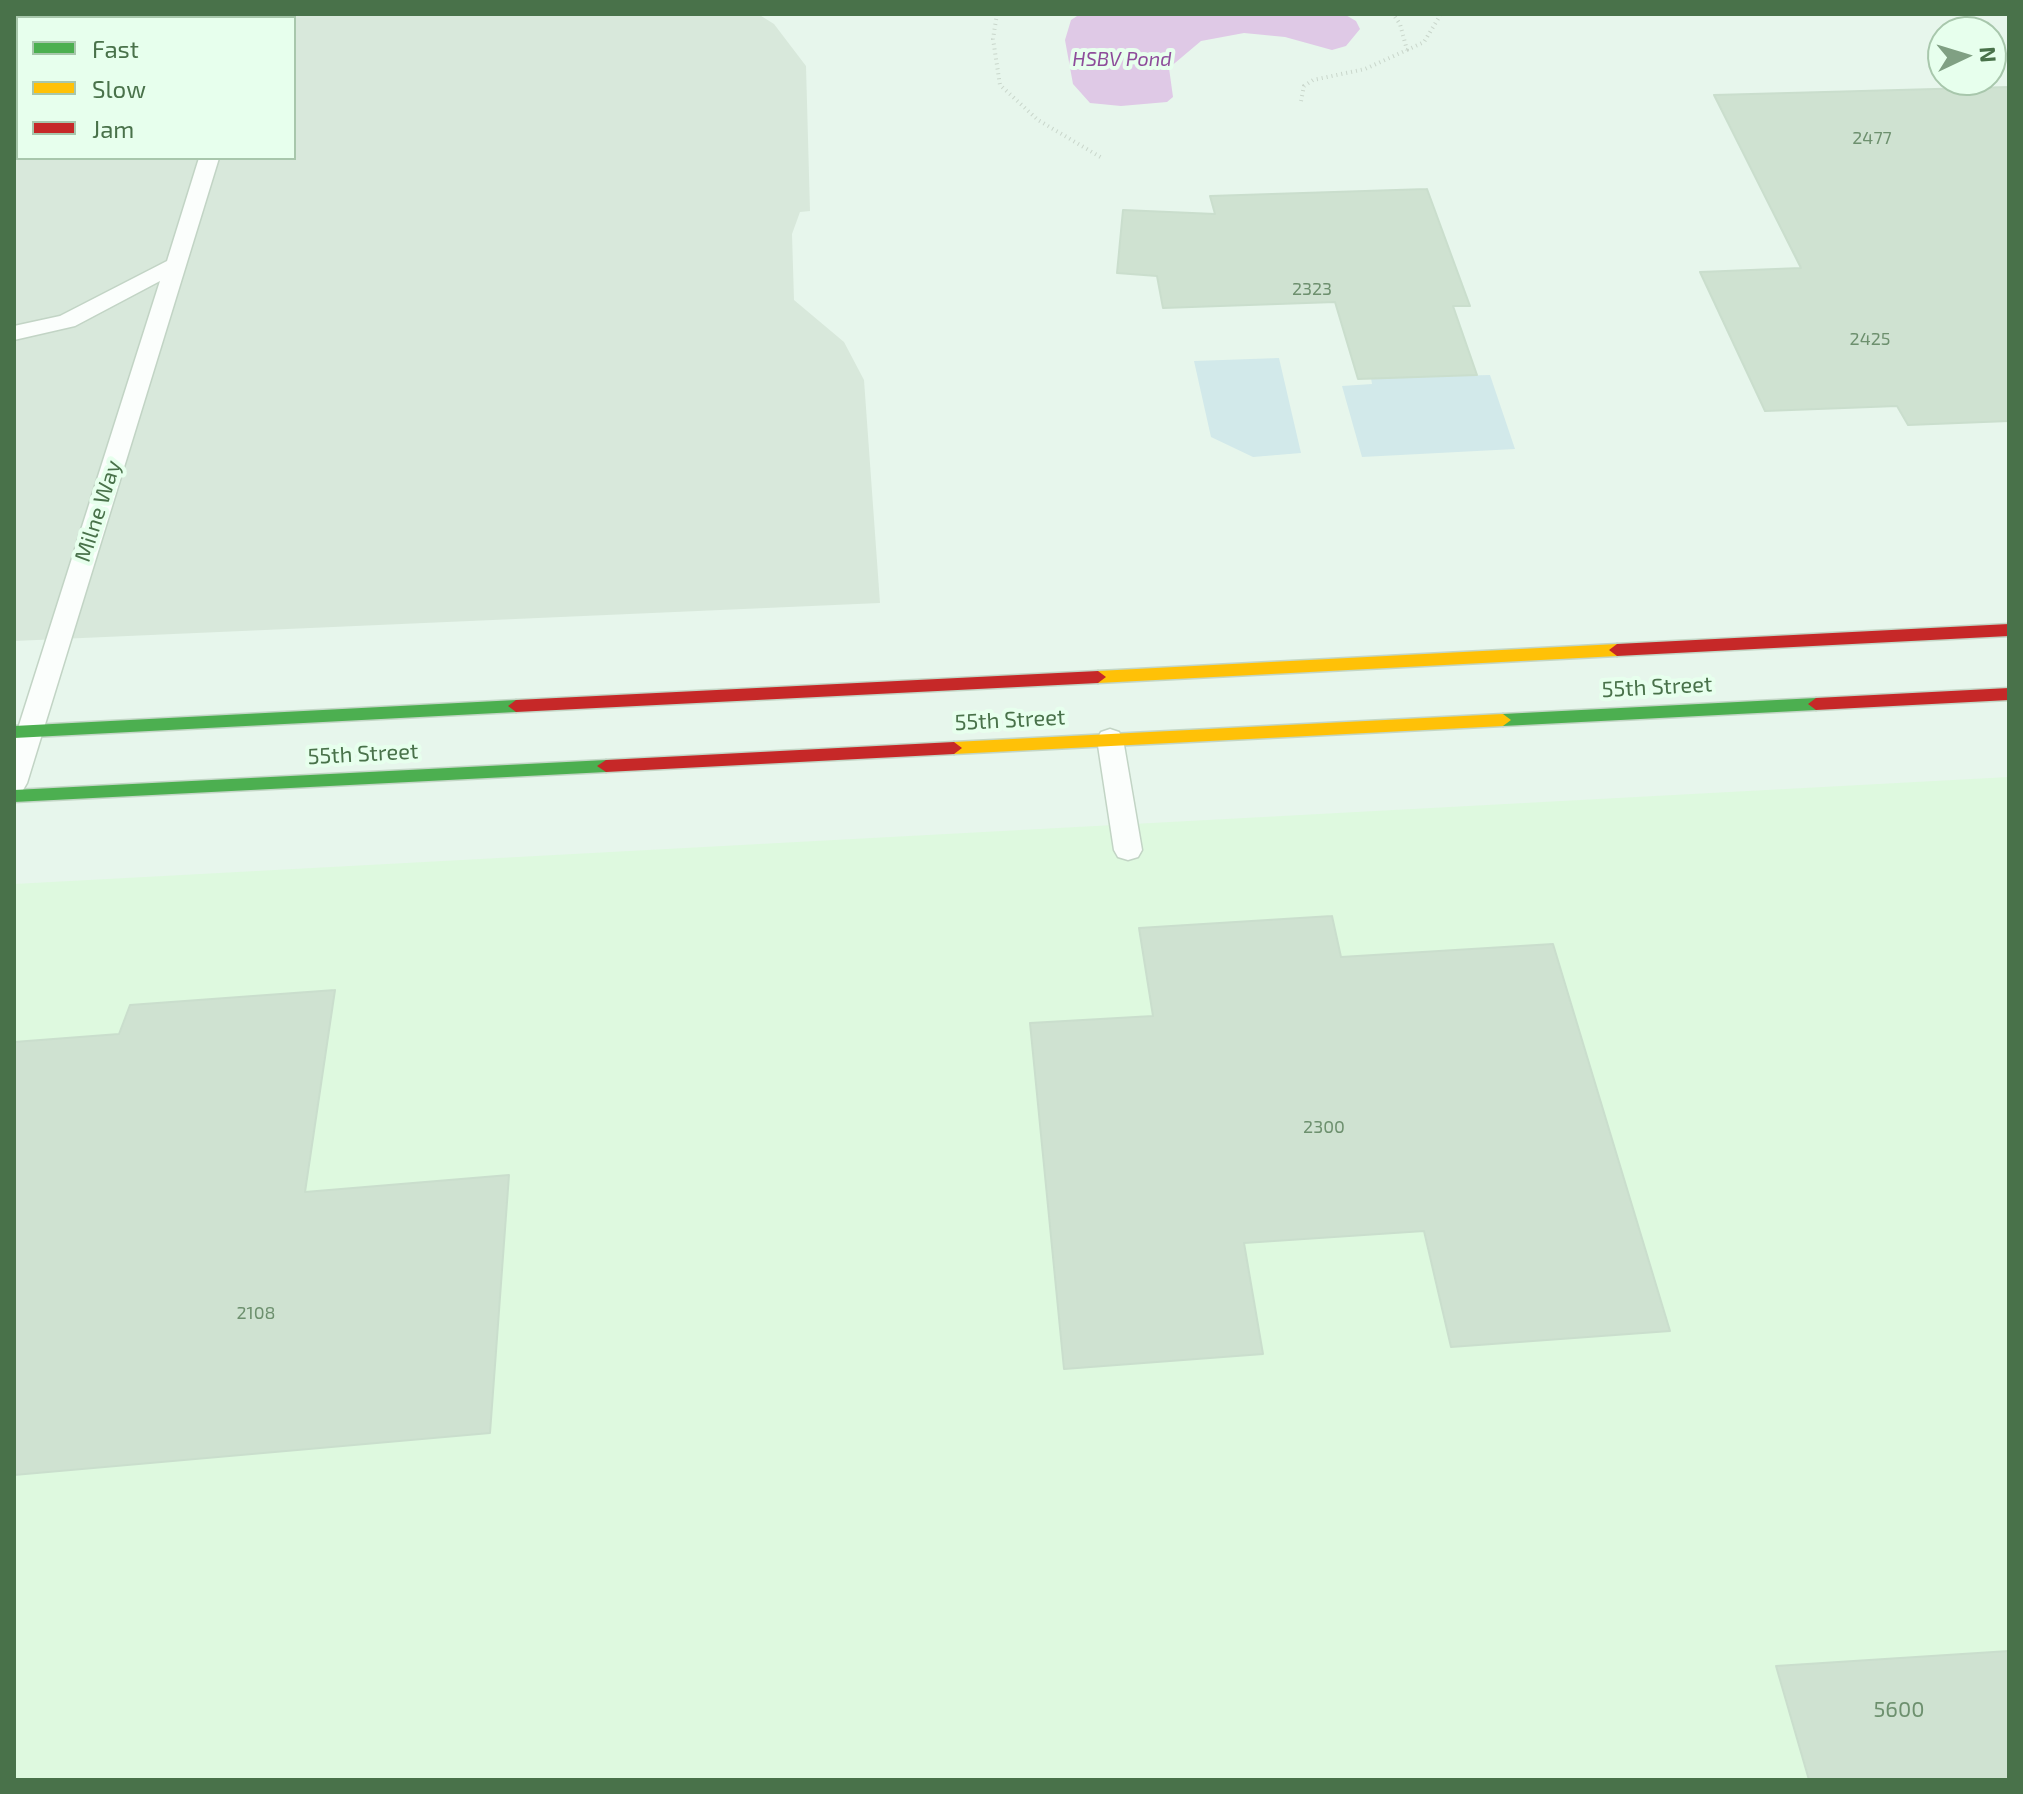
<!DOCTYPE html>
<style>
body{margin:0}
#map{position:relative;width:2023px;height:1794px;overflow:hidden;background:#e7f6ec;font-family:"Exo 2",sans-serif}
canvas{display:block}
.frame{position:absolute;inset:0;border:16px solid #49724a;pointer-events:none}
.legend{position:absolute;left:16px;top:16px;width:280px;height:144px;box-sizing:border-box;background:#e7ffed;border:2px solid #a8c7ac;margin:0;padding:10px 14px;list-style:none;font-size:24px;color:#49724a}
.legend li{display:flex;align-items:center;gap:16px;height:40px}
.legend b{width:40px;border:2px solid #a8c7ac}
.north{position:absolute;left:1927px;top:16px;width:80px;height:80px;box-sizing:border-box;background:#e7ffed;border:2px solid #a8c7ac;border-radius:50%;rotate:86deg;font-size:22px;font-weight:700;line-height:32px;text-align:center;color:#49724a}
.north::after{content:'';display:block;margin:auto;width:28px;height:36px;background:#80a083;clip-path:polygon(50% 0,100% 100%,50% 72%,0 100%)}
</style>
<div id="map">
<canvas width="2023" height="1794"></canvas>
<div class="frame"></div>
<ul class="legend">
<li><b style="height:10px;background:#4caf50"></b>Fast</li>
<li><b style="height:10px;background:#ffc107"></b>Slow</li>
<li><b style="height:10px;background:#c62828"></b>Jam</li>
</ul>
<div class="north">N</div>
</div>
<script>
const c = document.querySelector('canvas').getContext('2d');
c.lineJoin = 'round';
function fill(path, color) { c.fillStyle = color; c.fill(path, 'evenodd'); }
const shape = rows => new Path2D(rows.map(r => 'M' + r).join(''));
function stroke(path, color, width, dash) { c.strokeStyle = color; c.lineWidth = width; c.lineCap = dash ? 'butt' : 'round'; c.setLineDash(dash || []); c.stroke(path); }
function drawText(font, color, halo, rows, align = 'center') {
  c.font = font + ' "Exo 2",sans-serif'; c.lineWidth = 8; c.setLineDash([]); c.textBaseline = 'middle'; c.strokeStyle = halo; c.fillStyle = color; for (const [text, x, y, turn = 0] of rows) {
    c.save(); c.translate(x, y); c.rotate((+turn || 0) * Math.PI / 180); c.textAlign = isNaN(turn) ? turn : align; if (halo) c.strokeText(text, 0, 0); c.fillText(text, 0, 0); c.restore();
  }
}
const commercial = shape([
 [2009,777,2009,1780,14,1780,14,884]
]);
const industrial = shape([
 [14,14,758,14,774,24,806,66,810,211,800,212,792,234,794,300,844,342,864,380,880,603,14,641],
 [18,18,294,18,294,158,18,158]
]);
const green = shape([
 [1279,358,1301,453,1253,457,1211,437,1194,361],
 [1490,375,1515,449,1362,457,1342,386,1372,384,1371,378]
]);
const water = shape([
 [1080,14,1344,14,1356,21,1360,29,1346,46,1332,50,1285,37,1244,33,1201,41,1169,68,1173,97,1167,102,1121,106,1090,103,1073,84,1065,40,1071,20]
]);
const building = shape([
 [2009,87,2009,421,1908,425,1897,406,1765,411,1700,272,1801,268,1714,95,2009,87],
 [1427,189,1470,306,1453,306,1477,375,1358,379,1335,302,1163,308,1157,276,1117,273,1123,210,1215,214,1210,196,1427,189],
 [1332,916,1341,957,1553,944,1670,1331,1451,1347,1424,1231,1244,1243,1263,1354,1064,1369,1030,1023,1153,1016,1139,928,1332,916],
 [335,990,305,1192,509,1175,490,1433,14,1475,14,1042,119,1034,130,1005,335,990],
 [2009,1651,2009,1780,1809,1780,1776,1666,2009,1651]
]);
const path = shape([
 [997,14,993,39,1000,85,1038,120,1102,158],
 [1407,50,1424,42,1441,14],
 [1301,101,1304,86,1313,80,1365,69,1407,50,1400,24,1393,14]
]);
const lane = shape([
 [245,14,263,14,262,18,244,18,245,14],
 [199,158,219,158,27,783,23,790,14,793,14,741,160,281,75,326,14,340,14,326,60,316,167,261,199,158],
 [1110,729,1119,732,1123,739,1142,850,1138,857,1128,860,1118,857,1114,850,1097,739,1101,732,1110,729]
]);
const fast = shape([
 [1816,698,1824,704,1816,710,1503,726,1495,720,1503,714,1816,698],
 [516,700,524,706,516,712,14,738,14,726,516,700],
 [606,760,615,766,606,772,14,802,14,790,606,760]
]);
const slow = shape([
 [1617,644,1625,650,1617,656,1098,683,1090,677,1098,671,1617,644],
 [1503,714,1511,720,1503,726,954,754,946,748,954,742,1503,714]
]);
const jam = shape([
 [2009,624,2009,636,1617,656,1609,650,1617,644,2009,624],
 [1098,671,1106,677,1098,683,516,712,508,706,516,700,1098,671],
 [2009,688,2009,700,1816,710,1808,704,1816,698,2009,688],
 [954,742,962,748,954,754,606,772,597,766,606,760,954,742]
]);
const numberNames = [
 ["2477",1872,138],
 ["2323",1312,289],
 ["2425",1870,339],
 ["2300",1324,1127],
 ["2108",256,1313]
];
const farWaternames = [
 ["HSBV Pond",1122,59]
];
const streetNames = [
 ["Milne Way",98,511,-72],
 ["55th Street",1657,687,-3],
 ["55th Street",1010,720,-3],
 ["55th Street",363,754,-3]
];
const nearNumbernames = [
 ["5600",1899,1710]
];
fill(commercial, '#def9df');
fill(industrial, '#d8e8db');
fill(green, '#d2e9ea');
fill(water, '#dfc9e6');
fill(building, '#cfe2d1');
stroke(building, '#cadecd', 2);
stroke(lane, '#c2d4c5', 3);
stroke(fast, '#c3d6c6', 3);
stroke(slow, '#c3d6c6', 3);
stroke(jam, '#c3d6c6', 3);
stroke(path, '#c9d6cb', 4, [1, 4]);
fill(lane, '#fbfefc');
fill(fast, '#4caf50');
fill(slow, '#ffc107');
fill(jam, '#c62828');
drawText('18px', '#6d906e', null, numberNames);
drawText('italic 20px', '#8d4c9a', '#e7ffed', farWaternames);
drawText('22px', '#49724a', '#e7ffed', streetNames);
drawText('22px', '#6d906e', null, nearNumbernames);
</script>
